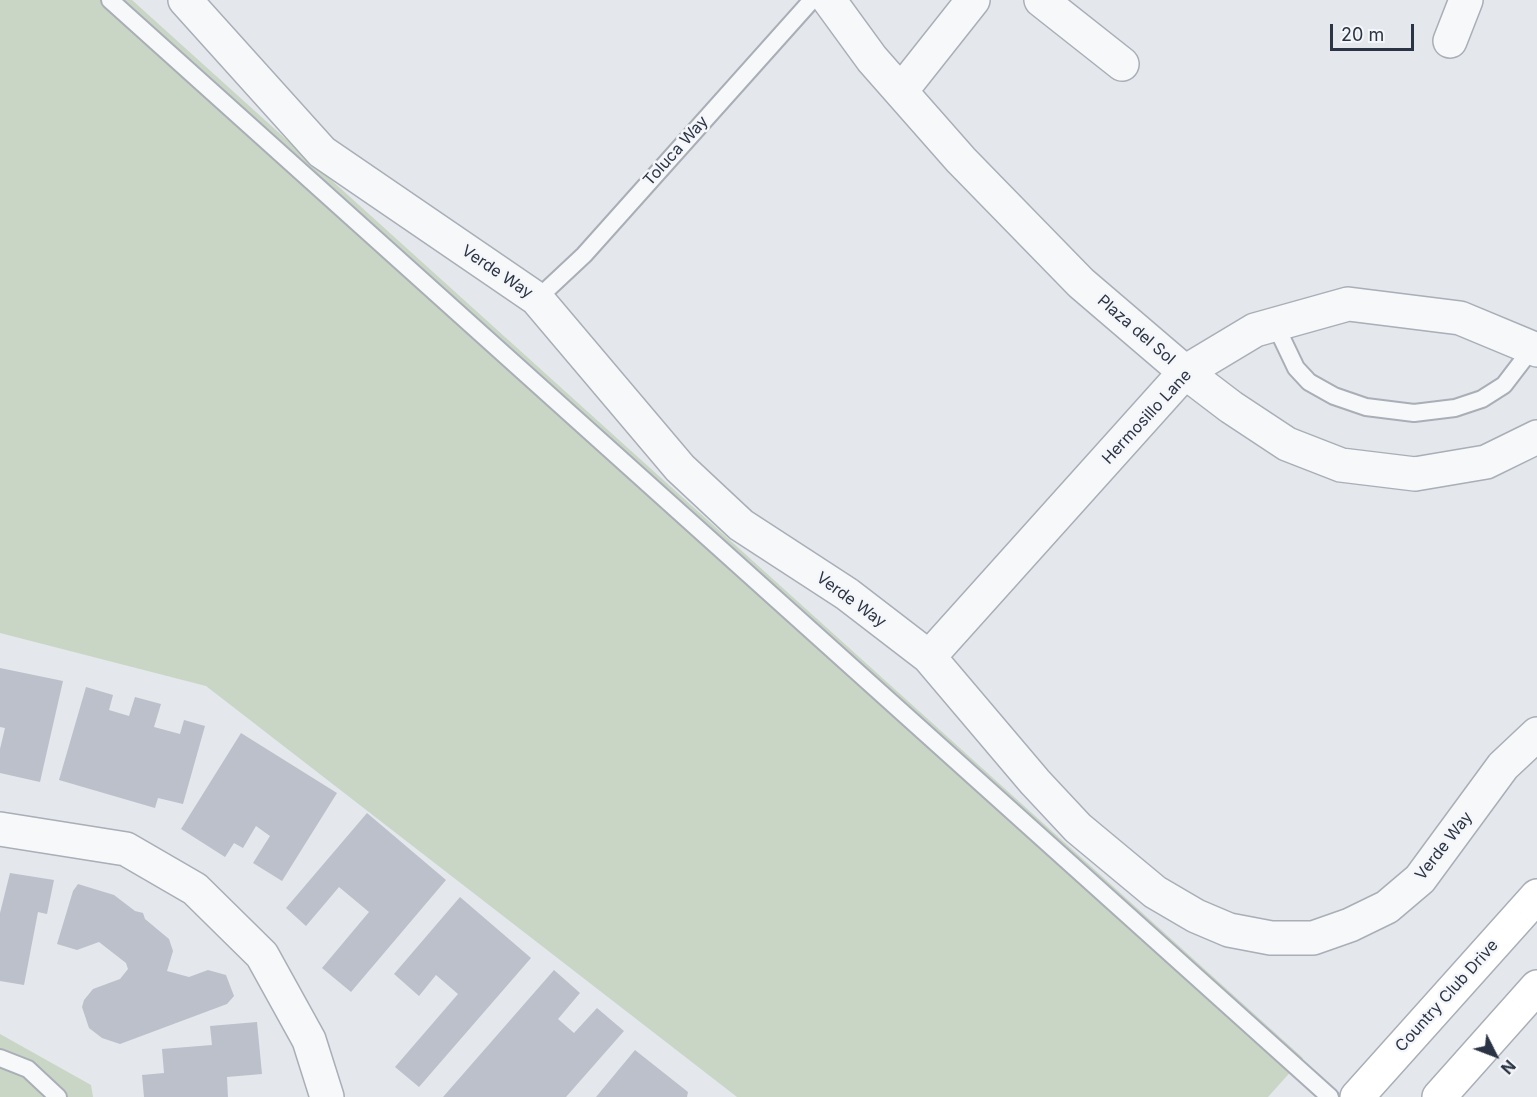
<!DOCTYPE html>
<style>
body{margin:0}
#map{position:relative;width:1537px;height:1097px;overflow:hidden;background:#e4e7ec;font-family:Inter,sans-serif}
canvas{display:block}
.north{position:absolute;left:1465px;top:1025px;width:60px;height:60px;-webkit-text-stroke:4px #f4f6f9;paint-order:stroke;rotate:132deg;font-size:16px;font-weight:700;line-height:24px;text-align:center;color:#2b3445}
.north::after{content:'';display:block;margin:auto;width:21px;height:27px;background:#2b3445;clip-path:polygon(50% 0,100% 100%,50% 72%,0 100%)}
.scale{position:absolute;left:1330px;top:24px;width:84px;height:27px;box-sizing:border-box;border:3px solid #2b3445;border-top:0;padding-left:8px;font-size:18px;line-height:21px;white-space:nowrap;color:#2b3445;-webkit-text-stroke:4px #f4f6f9;paint-order:stroke}
</style>
<div id="map">
<canvas width="1537" height="1097"></canvas>
<div class="north">N</div>
<div class="scale">20 m</div>
</div>
<script>
const c = document.querySelector('canvas').getContext('2d');
c.lineJoin = 'round';
function fill(path, color) { c.fillStyle = color; c.fill(path, 'evenodd'); }
const shape = rows => new Path2D(rows.map(r => 'M' + r).join(''));
function stroke(path, color, width, dash) { c.strokeStyle = color; c.lineWidth = width; c.lineCap = dash ? 'butt' : 'round'; c.setLineDash(dash || []); c.stroke(path); }
function drawText(font, color, halo, rows, align = 'center') {
  c.font = font + ' Inter,sans-serif'; c.lineWidth = 5; c.setLineDash([]); c.textBaseline = 'middle'; c.strokeStyle = halo; c.fillStyle = color; for (const [text, x, y, turn = 0] of rows) {
    c.save(); c.translate(x, y); c.rotate((+turn || 0) * Math.PI / 180); c.textAlign = isNaN(turn) ? turn : align; if (halo) c.strokeText(text, 0, 0); c.fillText(text, 0, 0); c.restore();
  }
}
const green = shape([
 [0,0,132,0,1303,1058,1268,1097,737,1097,206,686,0,633],
 [0,1034,91,1085,93,1097,0,1097]
]);
const building = shape([
 [0,668,63,681,40,782,0,773,0,749,5,728,0,727],
 [86,687,113,695,109,710,129,716,135,697,161,704,154,727,180,734,184,720,205,726,183,804,158,798,155,808,59,780],
 [241,733,337,793,282,881,253,863,270,836,256,826,243,848,234,843,225,857,181,829],
 [367,813,446,880,351,992,322,968,369,912,339,887,306,926,286,908],
 [10,873,54,880,47,914,38,912,24,985,0,981,0,913],
 [78,884,114,895,135,911,143,913,145,919,169,939,173,951,167,971,189,977,208,970,226,975,234,996,227,1004,120,1044,102,1038,89,1028,82,1007,84,1000,93,989,120,979,128,969,126,963,99,942,77,950,57,944,73,891],
 [460,897,531,958,419,1087,395,1067,458,994,436,975,419,996,394,974],
 [554,970,580,993,558,1019,574,1033,597,1008,624,1031,566,1097,443,1097],
 [257,1022,262,1074,227,1077,228,1097,144,1097,142,1075,164,1073,162,1049,212,1045,210,1026],
 [635,1050,688,1092,687,1097,596,1097]
]);
const service = shape([
 [110,0,1330,1097],
 [537,299,584,255,812,0],
 [1275,324,1296,368,1309,382,1334,396,1366,407,1414,413,1455,408,1482,399,1504,385,1533,347],
 [0,1058,28,1069,58,1097]
]);
const minor = shape([
 [185,0,322,152,537,299,680,468,741,525,847,594,929,657,1035,782,1078,828,1155,892,1196,916,1229,930,1271,938,1313,938,1350,925,1387,907,1420,879,1503,766,1537,734],
 [829,0,872,59,961,160,1081,283,1185,372,1231,407,1287,444,1341,465,1415,474,1486,462,1537,437],
 [1041,0,1122,64],
 [1450,41,1466,0],
 [901,91,973,0],
 [929,657,1185,372,1255,330,1348,304,1460,318,1537,350],
 [0,829,126,849,195,889,262,955,309,1040,327,1097]
]);
const secondary = shape([
 [1357,1097,1537,896],
 [1439,1097,1537,987]
]);
const streetNames = [
 ["Toluca Way",676,151,-48],
 ["Verde Way",497,272,34],
 ["Plaza del Sol",1136,330,41],
 ["Hermosillo Lane",1147,417,-47],
 ["Verde Way",851,600,36],
 ["Verde Way",1444,846,-52],
 ["Country Club Drive",1447,996,-48]
];
fill(green, '#c9d6c5');
fill(building, '#bbc0ca');
stroke(service, '#a9aeb7', 20);
stroke(minor, '#a9aeb7', 36);
stroke(secondary, '#a9aeb7', 36);
stroke(service, '#f7f8fa', 16);
stroke(minor, '#f7f8fa', 33);
stroke(secondary, '#fff', 33);
drawText('16px', '#2b3445', '#f4f6f9', streetNames);
</script>
